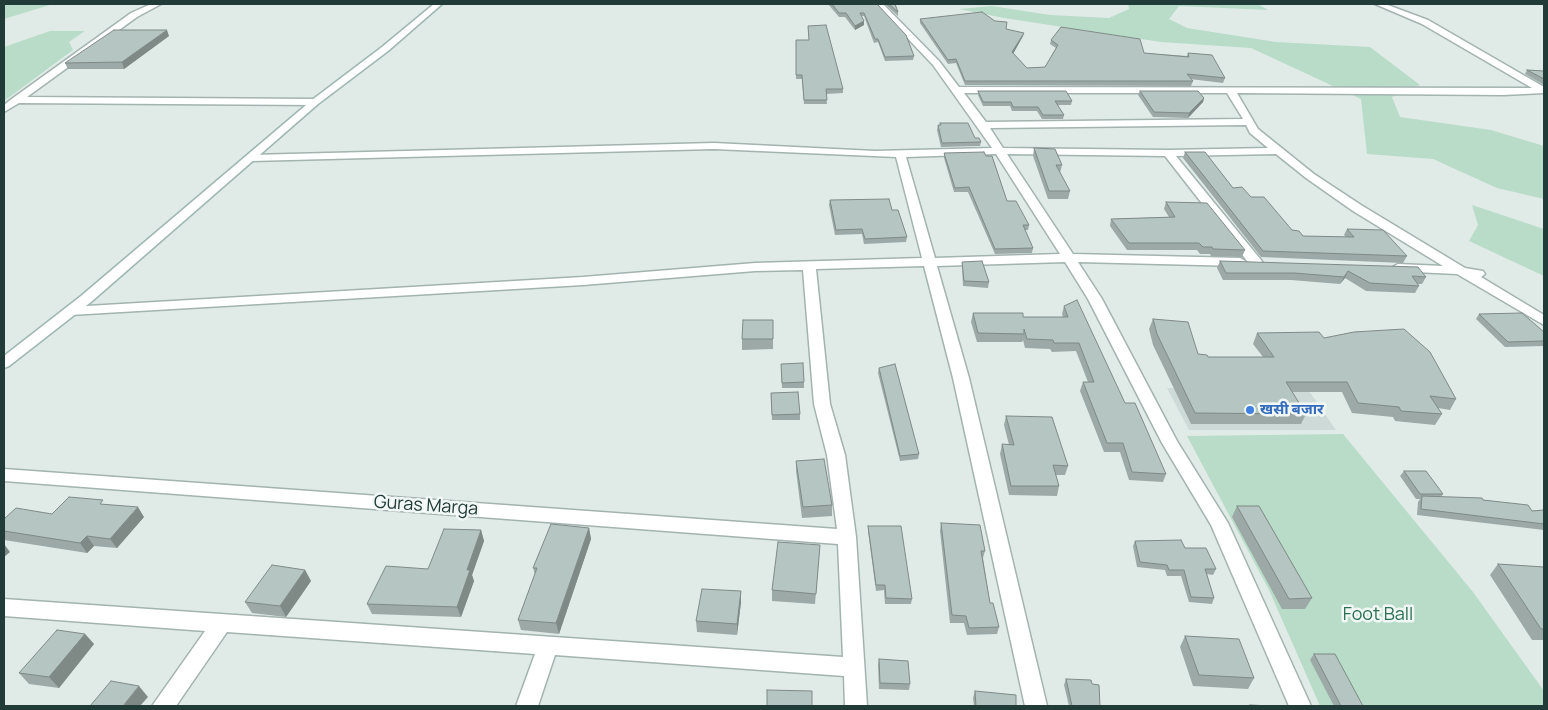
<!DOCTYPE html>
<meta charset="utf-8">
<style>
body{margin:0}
#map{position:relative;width:1548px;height:710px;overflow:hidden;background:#e0ebe8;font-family:Manrope,sans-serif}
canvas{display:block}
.frame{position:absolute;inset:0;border:5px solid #213b38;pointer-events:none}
</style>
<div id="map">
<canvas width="1548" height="710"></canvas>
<div class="frame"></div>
</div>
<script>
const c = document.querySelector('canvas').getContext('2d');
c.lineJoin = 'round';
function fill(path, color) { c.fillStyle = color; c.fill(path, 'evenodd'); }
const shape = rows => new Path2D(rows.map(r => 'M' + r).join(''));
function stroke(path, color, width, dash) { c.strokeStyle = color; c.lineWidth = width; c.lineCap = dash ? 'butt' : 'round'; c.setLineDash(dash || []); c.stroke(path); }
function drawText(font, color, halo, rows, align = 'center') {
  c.font = font + ' Manrope,"Noto Sans Devanagari",sans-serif'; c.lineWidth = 5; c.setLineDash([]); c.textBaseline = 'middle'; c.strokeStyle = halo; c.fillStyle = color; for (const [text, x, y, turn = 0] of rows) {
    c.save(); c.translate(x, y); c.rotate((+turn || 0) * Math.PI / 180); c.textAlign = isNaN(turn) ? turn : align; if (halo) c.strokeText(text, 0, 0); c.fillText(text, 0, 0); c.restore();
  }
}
const built = shape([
 [1289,362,1336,430,1189,430,1167,388,1243,389]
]);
const green = shape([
 [4,4,53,4,4,19],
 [1128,4,1258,4,1268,10,1179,6,1169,19,1187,28,1276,42,1370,47,1420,85,1392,97,1400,117,1491,130,1544,146,1544,199,1497,188,1433,159,1367,154,1361,99,1251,48,1161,42,1004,18,959,9,992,6,1050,15,1109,18,1129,9],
 [50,31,85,31,69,42,73,50,4,101,4,47],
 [1472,205,1544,229,1544,276,1469,241,1478,225],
 [1343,434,1473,592,1544,691,1544,706,1320,706,1269,590,1187,436]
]);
const street = shape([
 [151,4,161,4,137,17,27,97,315,99,320,102,315,105,19,103,4,112,4,105,13,98,131,13,151,4],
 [875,4,883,4,939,61,959,87,1532,88,1422,24,1375,4,1385,4,1428,20,1544,87,1544,93,1504,95,1237,93,1258,129,1314,174,1361,205,1465,268,1483,271,1485,274,1481,277,1544,315,1544,325,1457,274,1393,271,1391,268,1398,264,1443,266,1353,211,1306,178,1276,154,1176,156,1261,260,1263,263,1256,267,1251,266,1165,156,1007,154,1073,254,1240,258,1247,262,1240,266,1078,262,1102,299,1177,441,1228,523,1311,706,1289,706,1211,525,1162,443,1088,299,1065,262,937,266,969,378,1047,706,1025,706,953,378,924,266,816,269,830,404,845,455,856,537,867,706,845,706,844,676,555,655,538,706,516,706,535,654,227,632,176,706,152,706,205,631,4,616,4,599,843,657,838,544,4,481,4,469,837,529,827,455,814,404,803,270,755,271,583,285,70,315,63,311,70,307,583,277,755,263,922,258,896,157,714,149,251,161,246,158,251,155,714,143,875,151,992,148,933,65,875,4],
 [964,93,1227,93,1243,119,986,122,964,93],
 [1246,125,1250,133,1268,148,1168,150,1003,148,990,128,1246,125],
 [996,154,1060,254,935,258,906,157,996,154]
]);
const secondary = shape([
 [434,4,442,4,388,51,318,104,91,302,9,366,4,368,4,356,81,296,312,100,382,47,434,4]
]);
const wall = shape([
 [828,4,877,4,914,56,913,60,885,61,878,42,874,43,864,16,861,16,864,21,864,25,855,30,845,17,839,17],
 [885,4,895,4,898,12,898,16],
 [920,19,1006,29,1023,36,1013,53,1027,68,1045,67,1056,48,1050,44,1051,40,1144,53,1187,56,1188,53,1225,78,1223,83,1190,79,1193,81,1191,86,965,85,956,63,948,64,920,23],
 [808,26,843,89,843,93,826,94,827,104,804,104,802,79,796,79,796,40,809,40],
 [169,36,124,69,68,69,65,63],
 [1527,70,1544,71,1544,85,1525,74],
 [978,91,1072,101,1071,105,1058,105,1064,115,1063,119,1042,119,1037,111,1012,111,1010,106,983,106,978,95],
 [1140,91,1204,98,1203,102,1188,118,1153,117,1138,95],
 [940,123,981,142,980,146,941,147,937,130,938,125,940,125],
 [1034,148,1062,165,1060,173,1070,191,1068,199,1048,199,1033,156],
 [1185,152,1233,188,1251,197,1292,230,1303,236,1346,237,1344,235,1347,229,1407,256,1403,263,1261,257,1183,158],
 [944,153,1007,201,1029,225,1028,230,1025,230,1033,248,1032,253,995,254,968,192,954,192,944,158],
 [830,200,892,210,907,237,906,242,864,244,862,234,835,235,829,205],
 [1166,202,1245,250,1242,257,1211,256,1210,254,1200,254,1197,250,1127,250,1110,226,1111,219,1169,217,1164,209],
 [1220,261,1426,277,1422,284,1417,284,1419,286,1415,293,1366,291,1345,278,1340,284,1291,280,1223,280,1217,268],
 [962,262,989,282,988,288,963,286,962,267],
 [1064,306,1125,403,1166,474,1163,482,1129,480,1120,452,1104,452,1080,391,1083,382,1088,382,1076,351,1052,352,1050,349,1025,348,1023,340,1022,342,977,342,971,322,973,313,1023,317,1063,317,1062,314],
 [1479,314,1544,332,1544,346,1505,347,1476,319],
 [1153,319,1198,354,1208,357,1263,357,1253,344,1257,333,1324,338,1456,399,1450,410,1438,408,1442,414,1435,425,1395,421,1393,417,1352,413,1342,392,1292,392,1306,414,1301,424,1191,424,1153,345,1149,329],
 [773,320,773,349,742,350,742,339],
 [879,368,919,454,918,459,900,461,878,373],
 [781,369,804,382,804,388,782,388],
 [771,393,800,414,800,420,772,420],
 [1006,416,1068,466,1065,475,1056,475,1059,486,1057,496,1009,495,1000,454,1002,444,1009,445,1004,425],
 [796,461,832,505,832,516,802,518,796,471],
 [1404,471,1443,494,1441,497,1483,500,1532,511,1544,510,1544,530,1417,515,1418,502,1420,499,1416,499,1400,476],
 [105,504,144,517,117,548,94,546,87,553,4,540,4,519,52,514],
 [1237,506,1312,598,1305,609,1282,609,1232,517],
 [941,523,985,551,983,558,990,603,999,627,997,634,967,635,964,623,950,623,940,531],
 [868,526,912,599,911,604,885,604,884,590,876,591,868,531],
 [589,528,591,539,559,634,521,630,518,620,535,574,533,568],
 [481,530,484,541,472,575,474,581,461,617,372,614,367,604,428,569],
 [1135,541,1185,548,1216,569,1213,575,1207,574,1214,598,1212,604,1189,602,1181,576,1167,576,1165,570,1137,567,1133,546],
 [819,556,815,604,772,601,772,590],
 [1498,564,1544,567,1544,640,1532,640,1490,575],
 [305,570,311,581,286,617,252,613,245,602],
 [741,591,741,602,737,635,697,632,696,621],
 [85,634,94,644,59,688,29,684,19,673],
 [1185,636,1254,678,1248,689,1193,686,1180,647],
 [1314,654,1363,706,1334,706,1310,660],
 [879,659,910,684,909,690,879,689,878,665],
 [1066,679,1092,684,1100,706,1069,706,1064,685],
 [975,691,1016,706,974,706,973,698]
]);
const shadedWall = shape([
 [864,21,864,25,855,30,855,26],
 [167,30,169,36,124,69,122,62],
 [1024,33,1023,36,1012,56,1012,52],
 [1204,98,1203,102,1188,118,1189,113],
 [1348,271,1345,278,1340,284,1344,277],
 [138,507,144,517,117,548,110,539],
 [589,528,591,539,559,634,556,623],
 [481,530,484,541,472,575,474,581,461,617,457,607,467,570],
 [87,536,94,546,87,553,80,543],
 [4,544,10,552,4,557],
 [305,570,311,581,286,617,280,606],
 [741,591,741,602,737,635,737,624],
 [85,634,94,644,59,688,49,677],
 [139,686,148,697,140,706,123,706]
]);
const building = shape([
 [832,4,877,4,906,35,914,56,885,57,878,39,875,39,864,13,860,13,864,21,855,26,846,13,839,13,832,4],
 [889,4,895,4,898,12,889,4],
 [982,12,995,21,1007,22,1006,29,1024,33,1012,52,1027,68,1045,67,1058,45,1051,40,1061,27,1140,39,1144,53,1189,57,1188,53,1212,55,1225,78,1187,74,1193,81,965,81,956,59,948,60,920,19,982,12],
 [826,25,843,89,826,89,827,100,804,100,802,75,796,75,796,40,809,40,808,26,826,25],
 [114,30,167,30,122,62,65,63,114,30],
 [1527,70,1544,71,1544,79,1527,70],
 [978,91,1066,91,1072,101,1055,101,1064,115,1043,115,1038,107,1013,107,1011,102,983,102,978,91],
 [1140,91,1198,91,1204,98,1189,113,1154,112,1140,91],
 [940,123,968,123,975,138,979,138,981,142,942,143,938,125,941,125,940,123],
 [1034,148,1055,149,1062,165,1056,165,1070,191,1049,191,1034,148],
 [984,152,986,156,992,156,1007,201,1016,201,1029,225,1023,225,1033,248,995,249,969,187,955,188,944,153,984,152],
 [1185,152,1205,152,1233,188,1242,187,1251,197,1264,197,1292,230,1299,231,1303,236,1354,237,1347,229,1383,230,1407,256,1263,251,1185,152],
 [889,199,892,210,898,210,907,237,865,239,862,229,836,230,830,200,889,199],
 [1166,202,1207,203,1245,250,1213,249,1212,247,1203,247,1199,243,1129,243,1111,219,1175,217,1166,202],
 [982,261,989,282,964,281,962,262,982,261],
 [1220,261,1418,267,1426,277,1412,276,1419,286,1370,283,1348,271,1344,277,1294,273,1226,273,1220,261],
 [1077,300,1125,403,1135,403,1166,474,1132,472,1123,443,1107,443,1083,382,1094,382,1079,343,1054,343,1053,340,1027,339,1024,329,1024,334,978,333,973,313,1023,313,1023,317,1068,317,1064,306,1077,300],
 [1522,313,1544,332,1544,341,1508,342,1479,314,1522,313],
 [1153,319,1188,322,1198,354,1207,355,1208,357,1274,357,1257,333,1319,332,1324,338,1354,332,1404,329,1430,352,1456,399,1430,396,1442,414,1401,411,1399,407,1358,403,1347,382,1286,382,1306,414,1195,413,1157,334,1153,319],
 [743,320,773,320,773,339,742,339,743,320],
 [803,363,804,382,782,383,781,364,803,363],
 [895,364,919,454,900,456,879,368,895,364],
 [798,392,800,414,772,415,771,393,798,392],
 [1006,416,1052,417,1068,466,1053,465,1059,486,1011,486,1002,444,1014,445,1006,416],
 [824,459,832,505,803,507,796,461,824,459],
 [1404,471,1426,471,1443,494,1420,494,1404,471],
 [1422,496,1482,498,1483,500,1528,505,1532,511,1544,510,1544,524,1421,509,1422,496],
 [69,497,103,500,100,504,138,507,110,539,87,536,80,543,4,531,4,519,16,508,52,514,69,497],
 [1237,506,1259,506,1312,598,1289,599,1237,506],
 [941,523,980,525,985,551,981,551,990,603,993,603,999,627,969,628,966,616,952,615,941,523],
 [551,524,589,528,556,623,518,620,537,568,533,568,551,524],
 [868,526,901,526,912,599,886,598,885,585,876,585,868,526],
 [444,529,481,530,467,570,470,570,457,607,367,604,386,566,428,569,444,529],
 [1181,540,1185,548,1206,548,1216,569,1205,569,1214,598,1191,597,1184,570,1169,570,1167,565,1140,562,1135,541,1181,540],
 [778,542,820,545,816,594,772,590,778,542],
 [1498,564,1544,567,1544,629,1541,629,1498,564],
 [272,565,305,570,280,606,245,602,272,565],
 [702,589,741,591,737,624,696,621,702,589],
 [57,630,85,634,49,677,19,673,57,630],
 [1185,636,1239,639,1254,678,1199,675,1185,636],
 [1314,654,1335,654,1363,706,1341,706,1314,654],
 [879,659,908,661,910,684,880,683,879,659],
 [1066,679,1091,680,1092,684,1099,685,1100,706,1072,706,1066,679],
 [111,681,139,686,123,706,90,706,111,681],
 [767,690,812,691,812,706,767,706,767,690],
 [975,691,1016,695,1016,706,976,706,975,691],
 [1250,705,1271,706,1250,706,1250,705]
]);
const markers = [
 [1250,410,5,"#3f7fe0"]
];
const shopNames = [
 ["खसी बजार",1260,410]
];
const nearStreetnames = [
 ["Guras Marga",426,506,4]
];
const nearParknames = [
 ["Foot Ball",1378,615]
];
fill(built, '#cedad7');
fill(green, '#b8dcc8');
stroke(street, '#a3b3b0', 3);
stroke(secondary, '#9fb6b2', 3);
fill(street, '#fff');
fill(secondary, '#fff');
fill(wall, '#9ca9a6');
fill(shadedWall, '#7f8a87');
fill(building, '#b5c5c1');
stroke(building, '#7f8a87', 1);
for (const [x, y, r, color] of markers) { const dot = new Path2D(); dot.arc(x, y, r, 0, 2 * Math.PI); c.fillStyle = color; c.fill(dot); stroke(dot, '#f0f7f5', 2); }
drawText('bold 15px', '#366cbe', '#f0f7f5', shopNames, 'left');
drawText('18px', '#213b38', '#f0f7f5', nearStreetnames);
drawText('18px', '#2b7152', '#f0f7f5', nearParknames);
</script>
